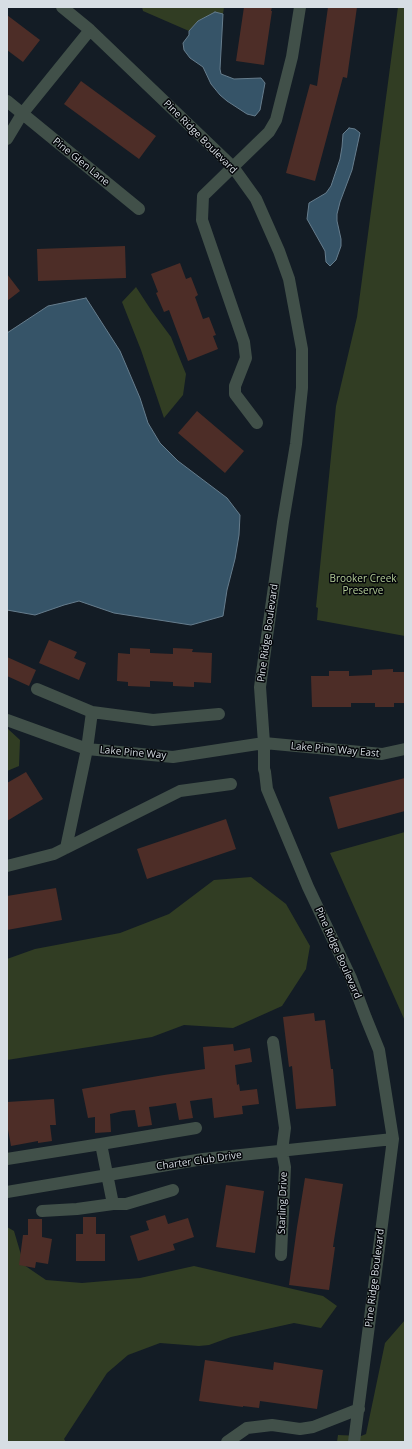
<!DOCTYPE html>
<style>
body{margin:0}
#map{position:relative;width:412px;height:1449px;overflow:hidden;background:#131c25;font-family:"Open Sans",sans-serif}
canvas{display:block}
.frame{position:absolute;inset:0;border:8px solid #d7dee4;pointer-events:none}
</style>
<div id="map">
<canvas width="412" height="1449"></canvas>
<div class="frame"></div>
</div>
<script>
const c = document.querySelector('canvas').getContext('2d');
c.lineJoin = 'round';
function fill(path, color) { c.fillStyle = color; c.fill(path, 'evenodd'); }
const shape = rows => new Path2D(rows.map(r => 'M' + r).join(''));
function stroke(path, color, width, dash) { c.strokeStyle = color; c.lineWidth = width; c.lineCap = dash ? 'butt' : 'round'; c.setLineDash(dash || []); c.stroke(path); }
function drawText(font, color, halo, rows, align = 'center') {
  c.font = font + ' "Open Sans",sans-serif'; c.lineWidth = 3; c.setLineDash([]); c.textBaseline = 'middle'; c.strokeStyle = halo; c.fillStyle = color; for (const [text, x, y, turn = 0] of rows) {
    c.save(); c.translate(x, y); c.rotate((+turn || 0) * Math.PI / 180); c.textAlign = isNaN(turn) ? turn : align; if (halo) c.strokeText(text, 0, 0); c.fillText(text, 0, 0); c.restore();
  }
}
const green = shape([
 [142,7,224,7,223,14,215,12,198,21,189,31,143,11],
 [398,7,405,7,405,636,317,620,318,608,316,607,336,406,357,317],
 [136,287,151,310,171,337,186,374,183,395,164,418,141,350,122,302],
 [7,728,20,740,19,766,7,771],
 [405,832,405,1021,330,853],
 [251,877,286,904,310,946,306,969,282,1006,233,1028,184,1025,152,1037,7,1060,7,959,35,949,120,933,169,914,214,880],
 [7,1227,14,1231,24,1265,46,1280,82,1283,140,1278,194,1266,323,1296,337,1306,321,1328,294,1323,231,1337,209,1345,199,1346,160,1343,128,1355,107,1373,64,1439,66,1442,7,1442],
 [405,1320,405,1442,337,1442,338,1435,361,1436,366,1434,385,1343]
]);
const water = shape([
 [215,12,223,14,220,69,221,74,234,79,261,78,265,83,260,110,255,116,247,114,227,101,220,95,211,84,203,67,190,58,184,50,183,43,189,35,189,31,198,21,215,12],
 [349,128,355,129,360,133,352,170,340,202,337,214,337,221,341,239,341,246,336,260,330,266,326,262,325,251,307,219,309,203,326,193,331,186,340,159,342,147,343,134,349,128],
 [86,298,120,351,140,398,148,423,160,443,178,461,227,498,240,515,239,535,235,559,227,590,223,616,191,625,114,613,79,601,64,605,35,615,7,610,7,333,48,306,86,298]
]);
const building = shape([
 [244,7,272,7,271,11,272,11,264,65,236,61],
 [328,7,357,7,347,78,343,77,315,181,286,173,310,84,317,86],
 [7,15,40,40,23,62,7,50],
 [81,81,156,136,139,159,64,104],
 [125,246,126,278,38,281,37,249],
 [180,263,186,279,191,277,198,295,195,297,203,319,209,317,216,335,213,336,218,349,188,361,169,310,164,312,156,293,158,292,151,274],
 [7,274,20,291,7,301],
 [197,411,244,451,225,473,178,433],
 [49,640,77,652,74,658,86,663,79,680,39,663],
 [130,648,150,649,150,653,173,654,173,648,193,649,192,652,212,653,211,683,194,682,194,687,173,686,173,682,150,681,150,687,128,686,128,682,117,681,118,653,130,654],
 [7,657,36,670,29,686,7,676],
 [393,669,393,672,405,672,405,703,394,703,394,707,375,707,375,703,351,703,351,707,312,707,311,676,329,676,329,671,349,671,349,676,372,675,372,670],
 [26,772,43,799,7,821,7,783],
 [405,778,405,811,338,829,329,797],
 [226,819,236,849,147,879,137,849],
 [56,888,62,920,7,930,7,896],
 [314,1013,315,1021,325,1020,331,1069,333,1069,336,1106,296,1109,292,1066,289,1067,283,1017],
 [233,1044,234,1051,250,1048,252,1062,235,1065,237,1085,239,1084,240,1091,257,1089,259,1104,242,1106,243,1114,214,1118,212,1098,190,1101,193,1118,179,1120,176,1103,157,1106,149,1107,152,1125,138,1127,135,1110,123,1111,110,1114,111,1132,95,1133,95,1117,88,1118,82,1089,164,1075,205,1069,203,1047],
 [54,1099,56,1125,50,1125,52,1141,38,1143,38,1141,11,1146,7,1124,7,1102],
 [305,1178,343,1184,334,1240,333,1247,335,1247,329,1290,289,1285,297,1227],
 [226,1185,264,1191,255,1253,216,1247],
 [165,1215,168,1224,188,1218,194,1237,173,1244,175,1250,138,1261,130,1236,149,1230,146,1221],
 [83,1217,96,1217,96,1234,105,1234,105,1261,76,1261,76,1234,83,1234],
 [28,1219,42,1219,42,1237,52,1239,48,1264,36,1262,35,1268,19,1265,23,1235,28,1235],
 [205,1360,273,1370,274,1362,323,1370,317,1409,260,1401,259,1408,243,1406,243,1407,199,1401]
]);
const minor = shape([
 [62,7,90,30,233,167,256,199,279,251,289,279,302,349,302,388,296,444,283,522,260,687,264,743,264,769,265,772,267,789,308,887,351,978,366,1018,379,1050,393,1139,354,1442],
 [7,101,139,209],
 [7,139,22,114,90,30],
 [257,423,235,394,235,386,246,358,244,342,202,220,203,196,269,132,276,120,292,57,300,7],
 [37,689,92,712],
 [7,720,87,749,173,757,264,743,382,754,405,749],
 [66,848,87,749,92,712,153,720,219,714],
 [7,866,54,854,180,791,231,784],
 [273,1042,285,1128,282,1151,285,1167,281,1255],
 [7,1159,101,1144],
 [173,1190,126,1204,113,1204,101,1144,196,1128],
 [7,1192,203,1159,393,1139],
 [42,1211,77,1209,113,1204],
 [227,1442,247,1428,272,1425,300,1429,313,1427,359,1409]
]);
const streetNames = [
 ["Pine Ridge Boulevard",200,137,45],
 ["Pine Glen Lane",81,162,39],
 ["Pine Ridge Boulevard",268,633,-82],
 ["Lake Pine Way East",335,750,5],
 ["Lake Pine Way",133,753,5],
 ["Pine Ridge Boulevard",338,953,66],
 ["Charter Club Drive",199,1161,-8],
 ["Starling Drive",283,1203,-88],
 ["Pine Ridge Boulevard",375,1278,-83]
];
const parkNames = [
 ["Brooker Creek",363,579],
 ["Preserve",363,591]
];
fill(green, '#313d23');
fill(water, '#365468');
stroke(water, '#667d8d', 1);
fill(building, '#4d2d27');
stroke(minor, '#415049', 12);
drawText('10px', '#d7dee4', '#04060a', streetNames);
drawText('10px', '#b4cd97', '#04060a', parkNames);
</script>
